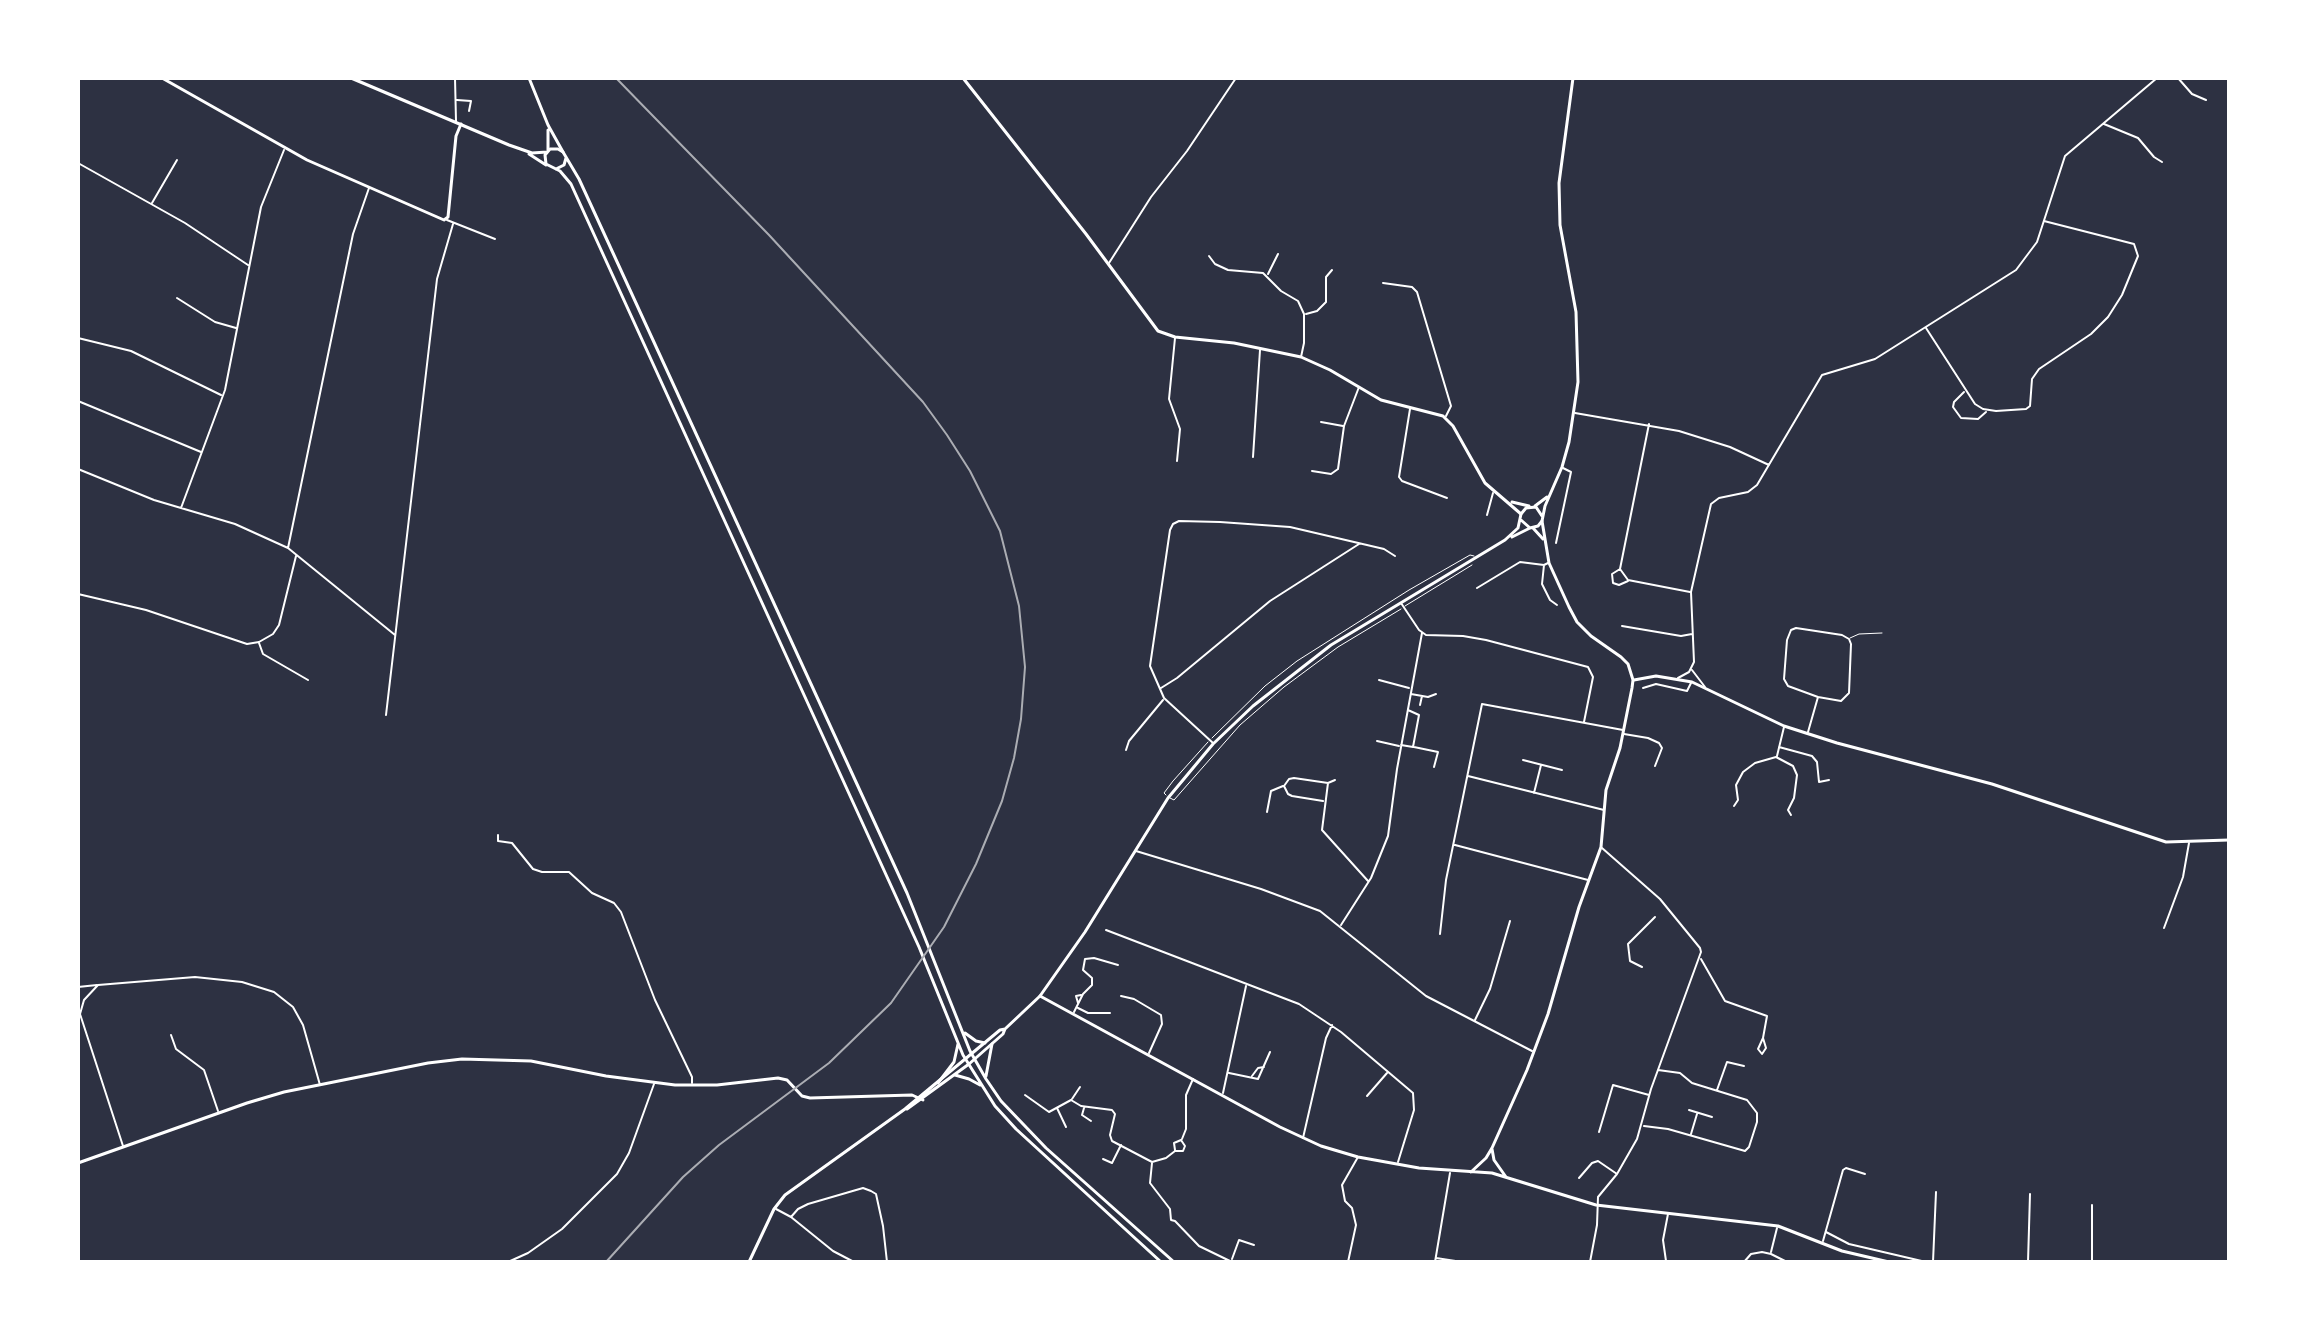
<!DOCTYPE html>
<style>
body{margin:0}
#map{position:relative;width:2307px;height:1340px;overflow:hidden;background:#2d3142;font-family:"Exo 2",sans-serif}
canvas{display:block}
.frame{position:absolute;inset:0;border:80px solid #fff;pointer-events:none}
</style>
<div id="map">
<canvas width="2307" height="1340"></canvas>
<div class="frame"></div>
</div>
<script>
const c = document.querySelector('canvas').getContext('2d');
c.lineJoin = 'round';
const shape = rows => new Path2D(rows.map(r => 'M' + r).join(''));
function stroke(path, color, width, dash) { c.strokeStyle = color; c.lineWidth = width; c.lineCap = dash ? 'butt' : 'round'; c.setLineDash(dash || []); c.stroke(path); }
const service = shape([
 [1405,606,1472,565],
 [1850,638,1859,634,1882,633],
 [1212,738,1265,686,1297,661,1409,590,1470,555,1474,556],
 [1166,795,1164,793,1173,781,1208,742],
 [1170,798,1174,800,1240,725,1284,687,1338,647,1401,609]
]);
const minor = shape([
 [455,78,456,121],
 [2178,78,2192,94,2206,100],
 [457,100,471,101,469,111],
 [2104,124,2138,138,2154,157,2162,162],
 [78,163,185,223,248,265],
 [152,203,177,160],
 [447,220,495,239],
 [1209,256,1215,264,1228,270,1263,273,1281,291,1298,301,1304,314,1304,343,1301,357],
 [1109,263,1151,197,1187,151,1236,78],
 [1268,274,1278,254],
 [1383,283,1412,287,1417,292,1451,406,1446,416],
 [177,298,215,322,236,328],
 [1306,314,1317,311,1326,302,1326,277,1332,270],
 [1926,328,1975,404,1983,409,1996,411,2026,409,2030,406,2032,379,2039,369,2091,334,2108,317,2122,295,2138,256,2134,244,2044,221],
 [78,338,131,351,221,395],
 [1175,338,1169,399,1180,429,1177,461],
 [1964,392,1954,402,1953,407,1961,418,1978,419,1986,412],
 [78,401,201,452],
 [1410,409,1399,477,1402,481,1447,498],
 [1575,413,1679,431,1730,447,1769,465],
 [1321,422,1343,426],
 [1649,424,1620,569,1628,580,1690,592],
 [1253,457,1260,350],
 [78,469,154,500,235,524,288,548,395,635],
 [1312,471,1331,474,1338,469,1344,426,1359,387],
 [181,508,225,390,261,207,284,150],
 [1487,515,1493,493],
 [1556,543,1571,472,1563,468],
 [288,548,353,234,369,188],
 [1544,565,1542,584,1550,600,1557,605],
 [1620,569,1612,574,1613,583,1619,585,1628,581],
 [1477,588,1520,562,1544,565,1548,563],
 [78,594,146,610,247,644,259,642,273,634,279,625,296,556],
 [1401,603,1419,630,1426,635,1463,636,1486,640,1588,667,1593,677,1584,722],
 [1622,626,1681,636,1692,634],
 [259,643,263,654,308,680],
 [1692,670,1705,687],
 [1678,678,1689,672,1694,662,1691,592,1711,504,1719,498,1748,492,1757,485,1822,375,1875,359,2016,270,2037,242,2065,156,2157,78],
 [1379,680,1409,688],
 [1161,688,1177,678,1270,601,1359,544],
 [1643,688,1656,684,1687,691,1691,683],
 [1411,694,1428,697,1436,694],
 [1420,705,1422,696],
 [386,715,437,279,453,224],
 [1808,732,1818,697,1841,701,1849,693,1851,644,1849,639,1842,635,1796,628,1791,630,1787,640,1784,679,1788,686,1818,697],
 [1624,734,1648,738,1659,743,1662,748,1655,766],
 [1377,741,1399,746],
 [1213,743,1164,698,1150,666,1170,530,1173,524,1179,521,1220,522,1290,527,1384,549,1395,556],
 [1401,745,1413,747,1419,715,1408,710],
 [1414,747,1438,752,1434,767],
 [1779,747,1812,756,1817,762,1819,782,1829,780],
 [1126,750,1129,741,1163,700],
 [1777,756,1784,727],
 [1523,760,1562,770],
 [1468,776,1604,810],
 [1328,783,1322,830,1368,881],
 [1534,793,1541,765],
 [1323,801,1292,796,1288,794,1284,786,1289,779,1294,778,1328,783,1335,780],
 [1734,806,1738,800,1736,785,1743,772,1755,763,1776,757,1793,766,1797,775,1794,798,1788,810,1791,815],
 [1267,812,1271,791,1283,786],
 [498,835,498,841,512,843,533,869,542,872,569,872,592,893,614,903,621,912,655,1000,692,1077,692,1083],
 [1455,845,1588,880],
 [1136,851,1261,889,1320,911,1426,996,1532,1051],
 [1341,925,1371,878,1388,836,1397,769,1422,633],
 [2164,928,2183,877,2189,843],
 [1106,930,1299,1004,1341,1032,1413,1093,1414,1110,1398,1162],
 [1440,934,1446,880,1482,704,1623,730],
 [1701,959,1725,1001,1767,1016,1763,1038,1758,1049,1762,1054,1766,1048,1763,1038],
 [1642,967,1630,961,1628,944,1655,917],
 [78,987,97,985],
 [1121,996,1134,999,1161,1015,1162,1024,1149,1053],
 [1078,1003,1076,996,1081,995],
 [1078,1008,1088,1013,1110,1013],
 [1074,1012,1083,994,1092,985,1092,978,1083,970,1085,959,1094,958,1118,965],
 [1475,1020,1490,989,1510,921],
 [171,1035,176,1049,204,1070,218,1111],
 [1229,1073,1258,1079,1270,1052],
 [1252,1076,1258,1068,1264,1067],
 [1717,1090,1727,1062,1744,1066],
 [1223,1093,1246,986],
 [1025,1095,1049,1112,1071,1100,1081,1106,1112,1110,1115,1114,1110,1135,1112,1141,1152,1162,1166,1158,1175,1151,1183,1151,1185,1146,1181,1140],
 [1367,1096,1387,1073],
 [1072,1099,1080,1087],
 [1057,1108,1066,1127],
 [1084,1108,1082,1115,1091,1121],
 [1689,1110,1712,1117],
 [1644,1126,1668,1129,1745,1151,1749,1147,1757,1122,1757,1113,1747,1100,1692,1083,1680,1073,1658,1070],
 [1599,1132,1613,1085,1649,1095],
 [1691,1134,1697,1114],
 [1303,1138,1326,1038,1332,1025],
 [1182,1139,1186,1129,1186,1095,1193,1079],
 [123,1146,80,1014,84,1000,98,985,195,977,242,982,274,992,293,1007,303,1025,320,1085],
 [1175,1150,1174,1143,1181,1140],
 [1103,1159,1112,1163,1121,1145],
 [1152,1163,1150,1183,1170,1209,1171,1220,1175,1221,1199,1246,1232,1262],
 [1579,1178,1592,1163,1598,1161,1617,1174],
 [2092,1205,2092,1262],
 [776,1209,791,1217,833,1251,854,1262],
 [791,1217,798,1209,808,1204,863,1188,871,1191,876,1194,883,1226,887,1262],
 [1826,1232,1849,1244,1926,1262],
 [1823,1241,1843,1170,1846,1168,1865,1174],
 [1771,1252,1777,1228],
 [1436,1258,1462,1262],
 [1232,1259,1239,1240,1254,1245],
 [1666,1261,1663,1240,1668,1214],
 [508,1262,528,1253,562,1229,617,1174,629,1153,654,1084],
 [1348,1262,1356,1225,1352,1208,1345,1201,1342,1185,1358,1157],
 [1435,1262,1450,1173],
 [1590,1262,1597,1225,1598,1197,1617,1174,1637,1139,1651,1089,1701,952,1700,948,1660,899,1602,848],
 [1744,1262,1751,1254,1762,1252,1771,1254,1787,1262],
 [1933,1262,1936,1192],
 [2028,1262,2030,1194]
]);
const tertiary = shape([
 [162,78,307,160,444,220,448,217,456,136,461,124],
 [1634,680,1656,676,1692,682,1784,726,1837,743,1992,784,2166,842,2229,840],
 [78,1163,247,1103,284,1092,428,1063,462,1059,531,1061,606,1076,675,1085,717,1085,778,1078,787,1080,802,1096,810,1098,912,1095,923,1100]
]);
const secondary = shape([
 [529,78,548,125,563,152],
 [963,78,1086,234,1158,331,1175,337,1234,343,1301,357,1330,370,1381,400,1443,416,1453,426,1485,483,1521,514],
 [548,130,548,150],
 [1512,502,1529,506],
 [1533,528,1543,539],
 [1040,996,1280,1127,1321,1146,1358,1157,1419,1168,1492,1173,1596,1205,1778,1226,1842,1251,1889,1262],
 [1492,1149,1494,1160,1506,1177],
 [1471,1172,1486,1158,1492,1148,1527,1070,1548,1014,1579,907,1601,847,1606,790,1620,748,1632,688,1633,680,1628,664,1621,657,1591,636,1577,622,1569,607,1549,563,1542,521]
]);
const primary = shape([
 [1535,506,1547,497],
 [1521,520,1530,528,1538,526,1542,521,1545,506,1562,467,1569,442,1578,382,1576,312,1560,225,1559,183,1573,78],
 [1512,537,1530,528],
 [907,1109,969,1064,1003,1034,1005,1029],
 [749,1262,774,1209,785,1195,905,1109,1000,1030,1005,1029,1040,996,1085,932,1168,798,1213,744,1253,706,1331,645,1505,540,1518,528,1521,514,1526,508,1536,507,1542,516]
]);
const trunk = shape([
 [351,78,509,145,532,153,547,152],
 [529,154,546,165],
 [556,169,564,165,566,158],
 [965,1033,976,1041,985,1043],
 [955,1075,969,1079,980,1085],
 [986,1076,992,1044],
 [938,1083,954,1062,958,1044],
 [1161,1262,1016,1129,995,1106,963,1055,919,947,571,184,560,171,546,164,545,155,550,149,558,149,563,152,579,179,907,893,970,1051,986,1079,1001,1101,1046,1148,1174,1262]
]);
const rail = shape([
 [606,1262,683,1177,719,1145,829,1063,891,1003,944,927,976,864,1002,801,1014,758,1021,719,1025,667,1019,606,1000,531,970,471,947,435,923,402,769,235,616,78]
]);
stroke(service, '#fff', 1);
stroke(minor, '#fff', 2);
stroke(tertiary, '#fff', 3);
stroke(secondary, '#fff', 3);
stroke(primary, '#fff', 3);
stroke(trunk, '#fff', 3);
stroke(rail, '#abadb3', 2);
</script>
